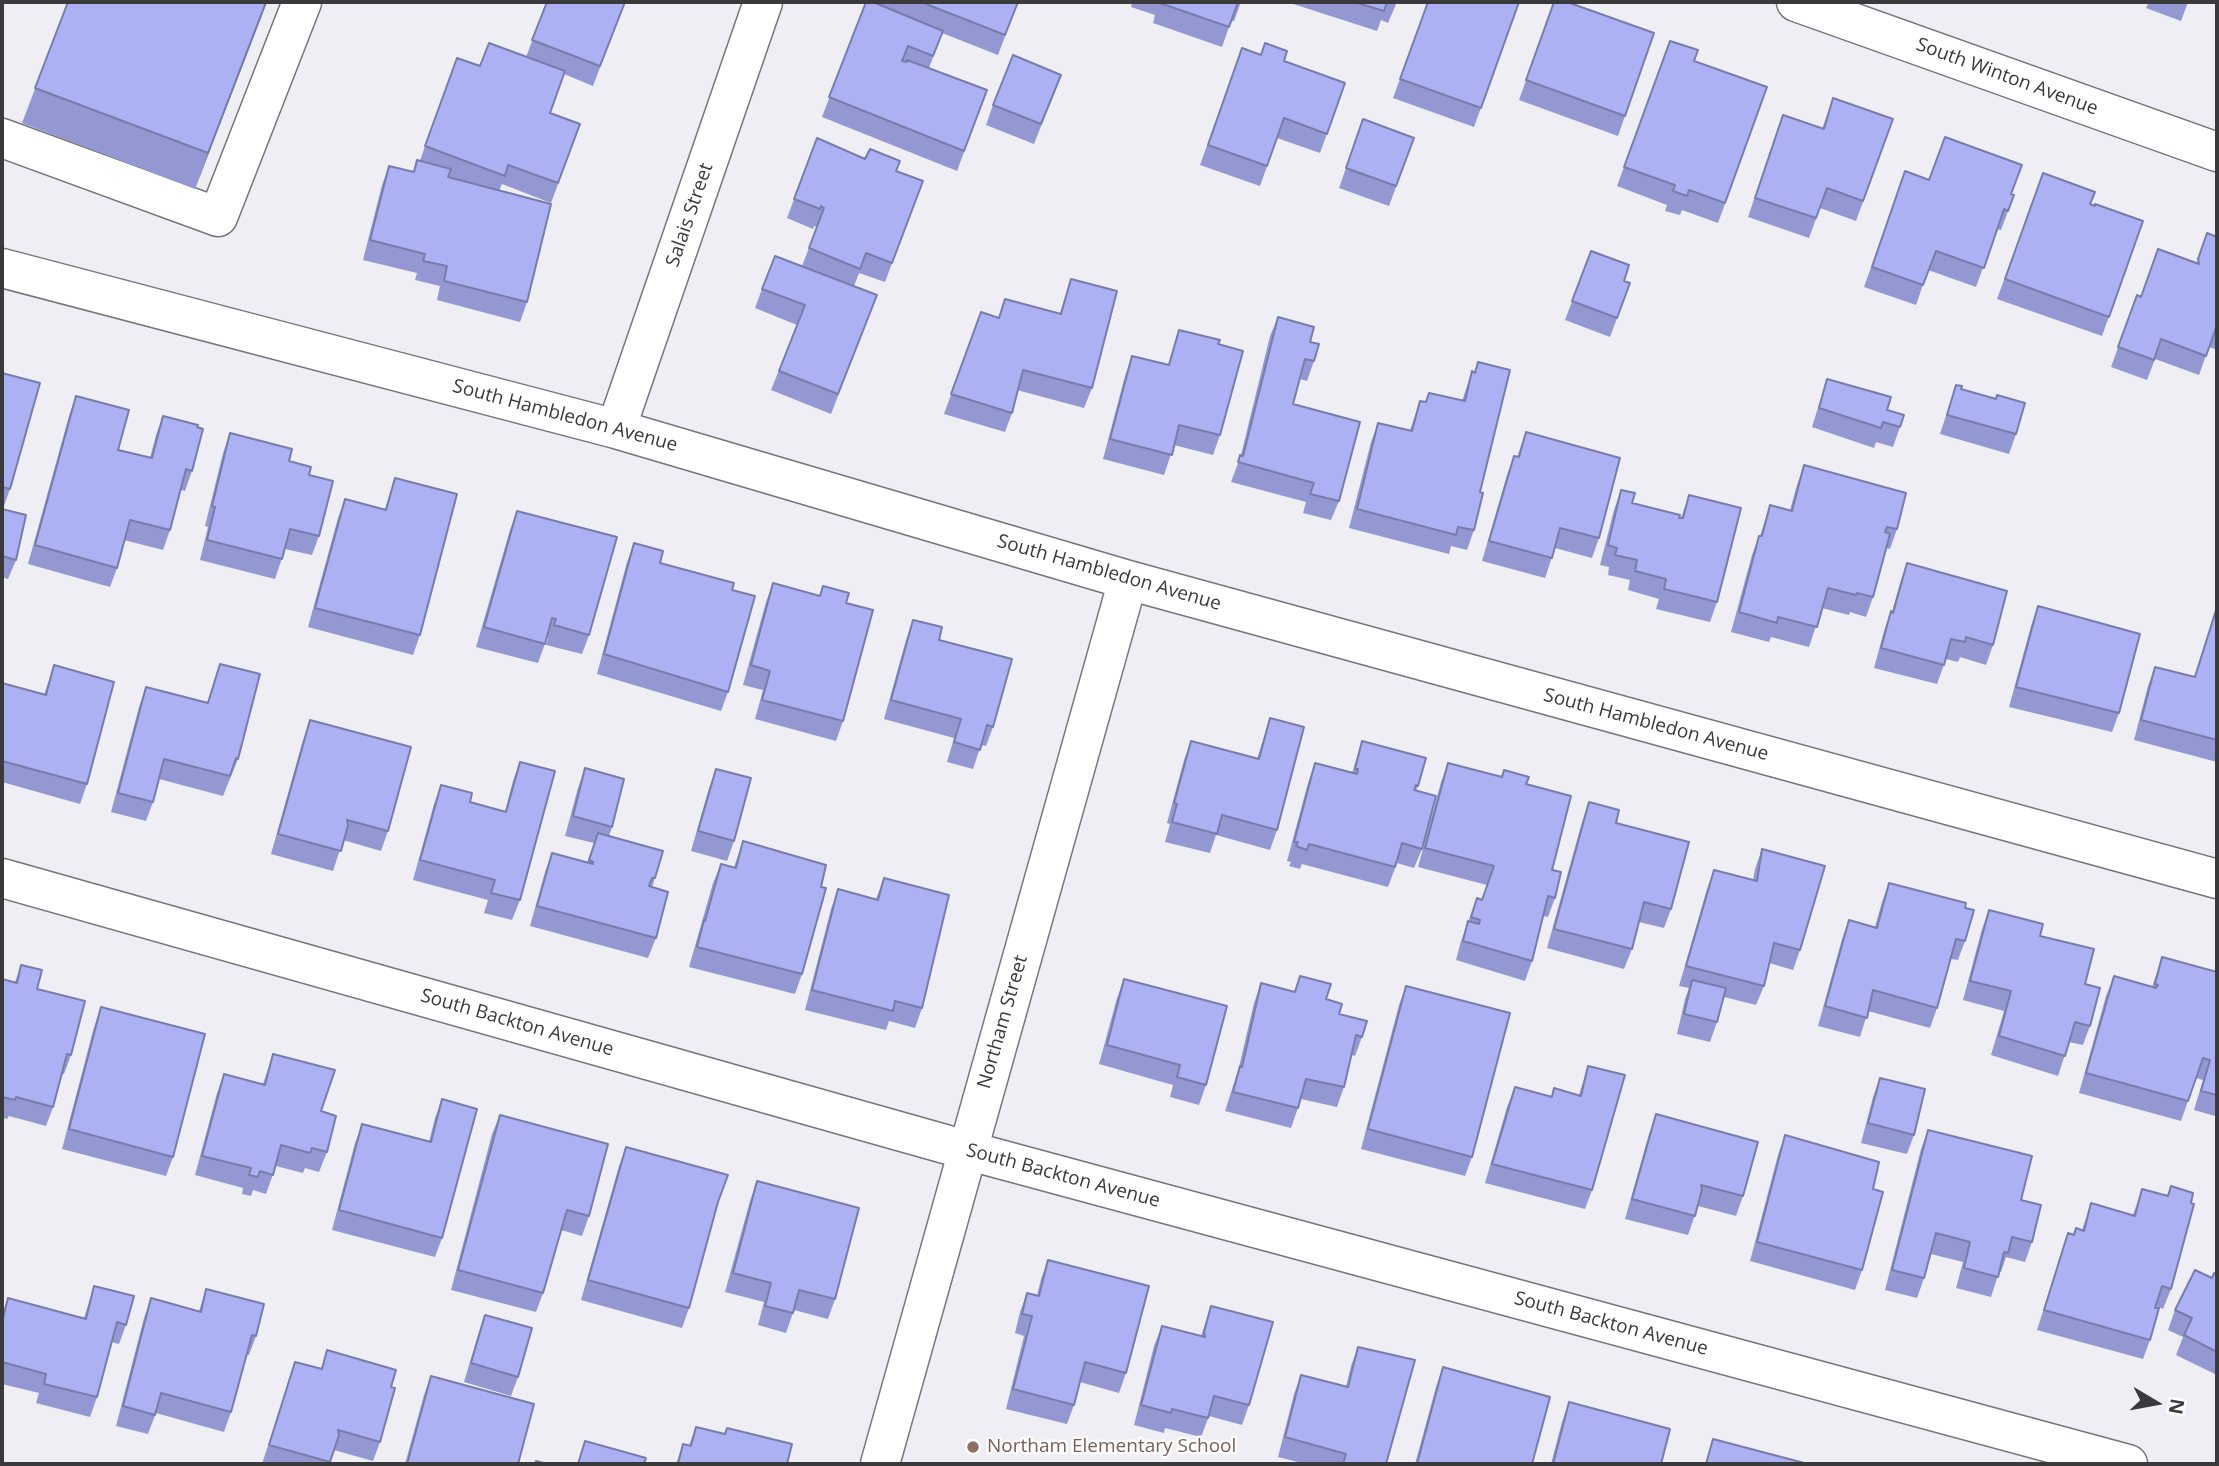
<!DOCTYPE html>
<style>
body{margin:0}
#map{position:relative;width:2219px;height:1466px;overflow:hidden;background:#eeeef4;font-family:"Open Sans",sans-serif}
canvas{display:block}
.frame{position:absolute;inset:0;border:4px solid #3a3a3d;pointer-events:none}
.north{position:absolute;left:2121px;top:1368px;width:70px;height:70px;-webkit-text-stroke:5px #fff;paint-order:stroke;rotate:100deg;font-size:19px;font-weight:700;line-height:28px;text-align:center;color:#3a3a3d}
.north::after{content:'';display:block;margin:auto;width:24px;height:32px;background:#3a3a3d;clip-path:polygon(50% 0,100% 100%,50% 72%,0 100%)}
</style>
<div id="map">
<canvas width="2219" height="1466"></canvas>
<div class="frame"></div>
<div class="north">N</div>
</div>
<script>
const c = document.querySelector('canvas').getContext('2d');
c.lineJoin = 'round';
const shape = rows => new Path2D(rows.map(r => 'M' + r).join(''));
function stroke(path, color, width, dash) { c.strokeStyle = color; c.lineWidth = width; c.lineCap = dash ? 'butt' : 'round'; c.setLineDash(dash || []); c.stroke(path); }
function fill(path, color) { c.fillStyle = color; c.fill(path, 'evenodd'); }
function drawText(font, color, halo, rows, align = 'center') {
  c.font = font + ' "Open Sans",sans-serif'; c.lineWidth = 5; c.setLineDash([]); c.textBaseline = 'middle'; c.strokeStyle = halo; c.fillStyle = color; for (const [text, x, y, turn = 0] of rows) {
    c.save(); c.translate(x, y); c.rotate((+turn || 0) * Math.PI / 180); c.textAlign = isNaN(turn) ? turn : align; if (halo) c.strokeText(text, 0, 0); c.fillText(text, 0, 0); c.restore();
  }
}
const minor = shape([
 [1796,2,2217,152],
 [2,138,218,217,302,2],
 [2,268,616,429,1128,580,2217,879],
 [616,429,763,2],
 [2,878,966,1150,2128,1464],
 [880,1464,1128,580]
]);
const wall = shape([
 [68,2,267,2,195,189,22,123],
 [547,2,625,2,593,86,564,74,550,113,580,124,551,203,502,184,499,191,527,302,520,322,437,300,440,286,415,280,417,273,363,260,382,185,389,166,413,172,417,160,420,161,425,146,480,66,526,57],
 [866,2,1018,2,998,55,942,33,929,68,987,90,957,171,822,117],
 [1132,2,1241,2,1234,21,1231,21,1222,47,1153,23,1155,15,1131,7],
 [1287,2,1397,2,1388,23,1381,20,1377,31],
 [1428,2,1519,2,1474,127,1393,98],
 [1554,2,1654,33,1618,136,1519,100],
 [2149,2,2188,2,2181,21,2146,8],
 [1670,41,1694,61,1767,87,1718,223,1682,210,1680,215,1665,211,1667,205,1617,186],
 [1242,48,1261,55,1284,61,1345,83,1320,153,1277,138,1260,186,1200,165],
 [1061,75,1034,144,986,125,993,105],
 [1833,98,1893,119,1856,221,1820,208,1809,238,1748,217,1776,134,1822,129],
 [1363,119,1414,138,1389,206,1339,188],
 [817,138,865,159,923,181,885,282,859,273,854,286,870,314,831,414,771,390,797,325,755,308,762,289,802,266,817,227,814,226,813,229,787,218],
 [1905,171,1929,180,2014,195,2001,230,1997,229,1976,287,1928,270,1916,305,1864,287],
 [2043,173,2094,206,2143,221,2102,336,1997,299],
 [2207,233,2217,237,2217,350,2209,347,2199,375,2155,359,2147,380,2111,367,2137,295,2141,297,2197,263],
 [1591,251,1624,281,1630,283,1610,337,1565,320],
 [1071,279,1092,388,1084,408,1017,390,1012,413,1005,432,944,414,981,312,998,318,1060,313],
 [1278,317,1310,342,1314,361,1307,381,1300,379,1293,404,1339,501,1331,520,1303,513,1306,502,1231,482,1241,455,1270,336],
 [1179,330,1218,344,1220,435,1213,455,1174,445,1164,475,1103,459,1125,376,1132,356,1168,365],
 [1478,362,1480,492,1474,530,1467,550,1451,546,1449,554,1349,528,1371,442,1378,423,1410,430,1420,401,1425,402,1429,393,1462,401,1472,371,1474,372],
 [2,373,10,489,3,509,2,509],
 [1827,379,1887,410,1904,415,1893,447,1876,442,1874,448,1812,427],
 [1956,385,1961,389,1995,399,1997,395,2016,434,2009,454,1940,434],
 [76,396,118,450,150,458,156,435,163,416,197,428,192,471,185,491,181,490,170,530,163,550,124,540,117,568,110,587,28,564,69,416],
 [1526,432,1599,538,1592,558,1555,548,1545,578,1482,561,1507,475,1514,456,1517,457],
 [230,433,289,461,309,475,319,536,312,555,285,549,275,579,200,560,208,527,205,526,223,453],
 [1804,465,1897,529,1890,549,1886,548,1873,597,1866,617,1850,612,1849,615,1822,608,1809,647,1771,637,1769,642,1731,632,1752,555,1759,536,1760,536,1770,505,1790,510,1797,485],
 [395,478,420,635,413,655,308,627,338,518,345,499,385,509],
 [1621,490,1632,503,1681,518,1689,495,1717,602,1710,622,1656,609,1659,599,1628,590,1630,580,1608,575,1609,567,1600,565,1614,510],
 [2,509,16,560,8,579,2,577],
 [517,511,589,635,582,654,546,645,548,639,547,638,538,663,476,647,510,530],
 [634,543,660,563,732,590,728,692,721,711,597,674,627,562],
 [1907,563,1993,645,1986,665,1960,657,1958,662,1946,659,1937,684,1874,668,1884,631,1891,611,1892,612,1900,583],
 [773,583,846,603,843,721,836,741,755,719,763,690,743,685,766,602],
 [2038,606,2119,713,2112,732,2009,707,2031,626],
 [2217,606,2217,762,2134,740,2148,686,2155,667,2194,677],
 [913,620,939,640,993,727,986,746,981,745,973,769,947,762,954,738,884,719,906,640],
 [220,664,238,759,223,796,159,779,153,802,146,821,111,812,139,707,146,687,207,703],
 [54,665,87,784,80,804,2,782,2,683,44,695],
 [1270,718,1277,830,1270,850,1216,835,1210,853,1165,842,1170,824,1167,823,1184,760,1191,741,1257,759],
 [310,720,388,831,381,851,343,840,333,871,271,854,303,740],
 [1362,741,1418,786,1416,791,1422,849,1414,868,1397,863,1388,887,1302,864,1300,869,1289,866,1291,862,1287,861,1308,783,1315,763,1352,773],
 [520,762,520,900,512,920,484,913,488,900,413,880,434,804,441,785,470,802,505,811,513,781],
 [1448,763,1526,784,1552,870,1555,898,1548,917,1543,916,1532,961,1525,981,1456,960,1461,941,1477,898,1482,900,1487,885,1418,867,1441,782],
 [585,768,612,827,609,836,655,878,652,887,656,938,648,958,530,926,545,872,552,853,587,863,594,843,565,836,578,788],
 [716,769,734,841,727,861,691,851,709,788],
 [1589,802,1616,823,1671,909,1664,928,1639,922,1632,949,1624,969,1547,948,1582,822],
 [743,841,821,887,802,974,795,994,689,967,713,883,721,864,734,867],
 [1762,849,1800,950,1793,970,1769,963,1764,986,1756,1005,1724,997,1717,1022,1710,1042,1677,1034,1685,999,1689,988,1679,986,1707,889,1714,870,1753,880,1755,869],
 [884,878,922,1008,915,1028,889,1021,886,1030,805,1010,831,909,838,889,876,899],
 [1889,883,1965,908,1965,941,1958,960,1951,959,1937,1008,1930,1028,1868,1011,1860,1037,1818,1026,1842,939,1849,920,1875,927,1882,902],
 [1989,910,2040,936,2085,984,2090,1026,2083,1045,2069,1042,2058,1076,1991,1055,2004,1011,1963,1000,1982,929],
 [2162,957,2217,972,2217,1110,2215,1116,2194,1110,2203,1080,2196,1078,2181,1121,2079,1093,2106,996,2114,976,2152,987],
 [21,965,37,989,71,1055,64,1074,62,1074,53,1107,46,1126,9,1116,7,1119,2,1118,2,979,15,982],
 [1300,976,1326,999,1362,1037,1355,1056,1352,1055,1344,1087,1337,1107,1301,1099,1291,1128,1225,1111,1233,1086,1239,1067,1254,1003,1261,983,1294,992],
 [1124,979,1206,1085,1199,1105,1170,1097,1173,1085,1099,1064,1117,998],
 [1406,986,1472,1157,1465,1176,1361,1149,1399,1005],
 [101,1007,173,1157,166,1176,62,1149,94,1027],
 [273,1054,321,1111,327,1152,319,1172,305,1168,303,1173,276,1166,266,1194,253,1190,251,1196,242,1194,243,1188,195,1175,217,1093,224,1074,263,1084],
 [1588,1066,1592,1190,1585,1209,1485,1183,1507,1107,1515,1087,1551,1096,1554,1088,1579,1095],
 [1880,1078,1914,1135,1907,1154,1861,1143,1873,1097],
 [442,1099,442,1238,435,1257,332,1230,355,1143,362,1124,429,1142,435,1118],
 [1656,1114,1743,1196,1736,1216,1698,1206,1688,1235,1625,1219,1649,1134],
 [500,1115,589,1216,582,1236,561,1230,543,1293,536,1312,451,1290,492,1134],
 [1928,1130,2021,1200,2032,1242,2025,1262,2006,1257,2001,1272,1999,1272,1991,1297,1956,1288,1963,1262,1931,1254,1924,1278,1917,1298,1885,1290,1921,1149],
 [1785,1135,1873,1189,1862,1270,1855,1290,1750,1261,1778,1155],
 [626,1147,718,1203,689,1308,682,1328,581,1300,619,1166],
 [757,1181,835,1299,828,1319,794,1310,786,1333,758,1325,764,1302,725,1292,750,1201],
 [2171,1186,2171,1289,2163,1309,2156,1306,2150,1340,2143,1359,2037,1330,2068,1233,2074,1234,2082,1230,2091,1203,2133,1215,2142,1189,2167,1196],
 [1048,1260,1126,1373,1119,1393,1080,1382,1074,1405,1067,1424,1006,1409,1024,1336,1015,1333,1020,1312,1027,1293,1037,1296,1041,1279],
 [2217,1275,2217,1375,2176,1355,2183,1337,2168,1330,2175,1310],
 [94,1286,126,1325,119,1344,111,1342,97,1397,90,1417,36,1403,39,1393,2,1384,2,1314,8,1298,84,1318],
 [206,1289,256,1336,249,1355,247,1355,231,1412,224,1432,156,1413,148,1434,116,1426,144,1318,151,1298,199,1311],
 [1211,1306,1249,1405,1242,1425,1209,1416,1201,1437,1165,1428,1164,1433,1134,1425,1154,1346,1162,1326,1201,1336],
 [485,1315,518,1377,511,1396,464,1382,478,1335],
 [1358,1347,1386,1464,1306,1464,1278,1457,1294,1394,1301,1375,1346,1387,1351,1366],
 [327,1350,391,1387,380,1442,373,1461,334,1450,330,1464,262,1464,295,1362,321,1369],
 [1443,1367,1532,1464,1415,1464,1436,1387],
 [431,1376,518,1464,405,1464,424,1395],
 [1569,1402,1661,1464,1551,1464,1562,1422],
 [696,1427,787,1464,676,1464,683,1444,689,1445]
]);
const shadedWall = shape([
 [266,2,267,2,195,189,208,153]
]);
const building = shape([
 [68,2,266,2,208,153,35,88,68,2],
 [547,2,625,2,600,66,532,40,547,2],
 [866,2,873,2,943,31,933,56,908,46,902,61,907,62,907,60,987,90,964,151,829,97,866,2],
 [921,2,1018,2,1005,35,921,2],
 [1161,2,1238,2,1229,27,1160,3,1161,2],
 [1354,2,1387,2,1384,11,1354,2],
 [1428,2,1519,2,1481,108,1400,79,1428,2],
 [1554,2,1567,2,1654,33,1625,116,1526,80,1554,2],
 [1670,41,1698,50,1694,61,1767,87,1725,203,1689,190,1687,196,1673,191,1675,185,1624,167,1670,41],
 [489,43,565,71,550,113,580,124,558,183,508,165,505,176,425,146,457,58,480,66,489,43],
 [1265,43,1287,51,1284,61,1345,83,1327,134,1284,118,1267,166,1208,145,1242,48,1261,55,1265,43],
 [1013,55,1061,75,1041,124,993,105,1013,55],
 [1833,98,1893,119,1863,201,1827,188,1816,218,1755,198,1783,115,1824,129,1833,98],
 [1363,119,1414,138,1396,186,1346,168,1363,119],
 [1945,137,2022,165,2011,194,2014,195,2008,211,2004,209,1984,268,1936,251,1923,285,1872,267,1905,171,1929,180,1945,137],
 [817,138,865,159,870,149,900,161,896,171,923,181,892,263,866,253,860,269,809,248,824,208,821,206,820,209,794,199,817,138],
 [417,160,451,169,448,177,551,204,527,302,444,281,447,266,423,261,425,254,370,240,389,166,414,172,417,160],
 [2043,173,2095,192,2090,204,2095,206,2095,204,2143,221,2109,317,2005,279,2043,173],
 [2207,233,2217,237,2217,328,2216,328,2206,356,2161,339,2154,360,2118,347,2137,295,2141,297,2158,249,2199,264,2198,259,2207,233],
 [1591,251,1629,265,1624,281,1630,283,1617,318,1572,301,1591,251],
 [775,256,877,295,838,394,779,371,805,305,762,289,775,256],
 [1071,279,1117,291,1092,388,1023,370,1012,413,951,394,981,312,999,318,1005,299,1061,314,1071,279],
 [1278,317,1314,327,1310,342,1319,344,1314,361,1305,359,1293,404,1360,422,1339,501,1310,494,1314,483,1238,462,1240,455,1243,456,1278,317],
 [1179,330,1220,340,1218,344,1243,351,1220,435,1179,425,1172,455,1110,439,1132,356,1169,365,1179,330],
 [1478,362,1510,370,1480,492,1483,493,1474,530,1458,527,1456,535,1357,509,1378,423,1412,431,1420,401,1426,402,1429,393,1465,401,1472,371,1475,373,1478,362],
 [2,373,40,383,10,489,2,487,2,373],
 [1827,379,1891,397,1887,410,1904,415,1900,427,1883,422,1881,428,1819,408,1827,379],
 [1956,385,1962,386,1961,389,1996,399,1997,395,2025,403,2016,434,1947,415,1956,385],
 [76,396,129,410,118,450,152,458,163,416,198,425,197,427,203,429,192,471,186,469,170,530,130,520,117,568,35,545,76,396],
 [1526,432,1620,458,1599,538,1560,528,1552,558,1489,541,1514,456,1519,457,1526,432],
 [230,433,292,449,289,461,311,467,309,475,333,481,319,536,290,529,282,559,207,540,215,507,212,506,230,433],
 [1804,465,1906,493,1897,529,1887,527,1885,532,1890,534,1873,597,1857,593,1856,595,1828,588,1817,627,1778,617,1777,623,1739,612,1759,536,1762,536,1770,505,1792,511,1804,465],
 [395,478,457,494,420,635,315,608,345,499,386,510,395,478],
 [1621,490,1635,493,1632,503,1680,515,1679,518,1683,518,1689,495,1741,508,1717,602,1664,589,1666,579,1635,571,1637,560,1615,555,1617,548,1608,545,1621,490],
 [2,509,26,515,16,560,2,556,2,509],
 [517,511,617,537,589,635,554,625,556,619,552,618,545,644,484,627,517,511],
 [634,543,663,551,660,563,734,583,732,590,755,596,728,692,604,654,634,543],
 [1907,563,2007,591,1993,645,1966,637,1965,642,1951,639,1944,665,1881,648,1891,611,1893,613,1907,563],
 [773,583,820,596,823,586,849,593,846,603,873,610,843,721,762,700,770,671,751,665,773,583],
 [2038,606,2140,634,2119,713,2016,687,2038,606],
 [2217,607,2217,740,2141,720,2155,667,2195,677,2217,607],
 [913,620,942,627,939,640,1012,659,993,727,987,725,980,750,954,742,961,719,891,700,913,620],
 [220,664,260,674,238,759,236,758,230,776,164,759,153,802,118,793,146,687,208,703,220,664],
 [54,665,114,682,87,784,2,761,2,683,46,695,54,665],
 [1270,718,1304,727,1277,830,1222,815,1217,834,1172,822,1177,804,1174,803,1191,741,1259,759,1270,718],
 [310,720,411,747,388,831,347,820,348,825,341,851,278,834,310,720],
 [1362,741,1426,758,1418,786,1416,785,1414,790,1436,796,1422,849,1402,843,1395,867,1309,844,1307,850,1296,846,1298,842,1294,842,1315,763,1357,774,1358,769,1355,769,1362,741],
 [520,762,555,771,520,900,491,893,495,880,420,860,441,785,472,793,470,802,506,812,520,762],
 [1448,763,1502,777,1504,770,1529,777,1526,784,1571,796,1552,870,1561,872,1555,898,1548,896,1532,961,1463,941,1468,921,1479,924,1480,920,1471,917,1477,898,1482,900,1494,866,1425,848,1448,763],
 [585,768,624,779,612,827,573,816,585,768],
 [716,769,751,778,734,841,698,831,716,769],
 [1589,802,1619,810,1616,823,1689,842,1671,909,1644,902,1632,949,1554,929,1589,802],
 [598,833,663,851,655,878,652,878,649,886,668,892,656,938,537,906,552,853,593,864,593,862,589,860,598,833],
 [743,841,826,865,821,887,826,888,802,974,697,947,704,920,705,921,721,864,736,868,743,841],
 [1762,849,1825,866,1800,950,1774,943,1764,986,1686,966,1714,870,1757,881,1762,849],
 [884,878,949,895,922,1008,895,1001,893,1011,812,990,838,889,878,900,884,878],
 [1889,883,1966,903,1965,908,1974,910,1965,941,1956,939,1937,1008,1873,990,1867,1018,1825,1006,1849,920,1877,928,1889,883],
 [1989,910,2043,924,2040,936,2094,949,2085,984,2100,988,2090,1026,2075,1022,2065,1056,1999,1036,2011,991,1970,981,1989,910],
 [2162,957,2217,972,2217,1095,2201,1091,2210,1060,2203,1058,2188,1101,2086,1073,2114,976,2156,988,2158,985,2155,984,2162,957],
 [21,965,42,970,37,989,85,1001,71,1055,67,1054,53,1107,16,1097,15,1100,2,1097,2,979,17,983,21,965],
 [1300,976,1331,984,1326,999,1342,1004,1339,1014,1367,1021,1362,1037,1356,1035,1344,1087,1306,1079,1298,1108,1233,1092,1240,1066,1242,1067,1261,983,1295,992,1300,976],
 [1124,979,1227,1006,1206,1085,1177,1077,1180,1065,1107,1045,1124,979],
 [1692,980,1726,988,1717,1022,1684,1014,1692,980],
 [1406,986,1510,1013,1472,1157,1368,1129,1406,986],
 [101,1007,205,1034,173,1157,69,1129,101,1007],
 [273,1054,335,1070,321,1111,336,1116,327,1152,312,1148,310,1153,281,1145,273,1175,260,1171,258,1177,249,1175,251,1168,202,1156,224,1074,265,1085,273,1054],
 [1588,1066,1625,1075,1592,1190,1492,1164,1515,1087,1552,1097,1554,1088,1581,1096,1588,1066],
 [1880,1078,1925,1089,1914,1135,1868,1123,1880,1078],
 [442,1099,477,1109,442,1238,339,1210,362,1124,431,1142,442,1099],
 [1656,1114,1758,1142,1743,1196,1701,1185,1702,1189,1695,1216,1632,1199,1656,1114],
 [500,1115,608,1144,589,1216,567,1210,543,1293,458,1270,500,1115],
 [1928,1130,2032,1156,2021,1200,2041,1205,2032,1242,2012,1237,2008,1253,2004,1252,1998,1277,1964,1268,1970,1242,1936,1233,1924,1278,1892,1270,1928,1130],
 [1785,1135,1879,1162,1873,1189,1883,1192,1862,1270,1757,1242,1785,1135],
 [626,1147,728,1175,718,1202,689,1308,588,1280,626,1147],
 [757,1181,859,1208,835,1299,799,1290,793,1313,765,1306,771,1283,733,1273,757,1181],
 [2171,1186,2193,1193,2191,1203,2194,1204,2171,1289,2162,1286,2155,1308,2159,1308,2150,1340,2044,1310,2068,1233,2074,1235,2076,1228,2084,1231,2091,1203,2135,1216,2142,1189,2168,1196,2171,1186],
 [1048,1260,1149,1286,1126,1373,1085,1362,1074,1405,1013,1389,1032,1316,1022,1314,1027,1293,1039,1296,1048,1260],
 [2195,1270,2212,1278,2214,1273,2217,1275,2217,1352,2184,1335,2192,1318,2175,1310,2195,1270],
 [94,1286,134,1296,126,1325,117,1322,97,1397,44,1384,46,1374,2,1362,2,1322,8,1298,86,1319,94,1286],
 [206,1289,264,1304,256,1336,252,1335,231,1412,161,1393,155,1415,123,1406,151,1298,201,1312,206,1289],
 [1211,1306,1273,1322,1249,1405,1214,1396,1208,1418,1172,1409,1171,1413,1141,1405,1162,1326,1205,1337,1204,1332,1211,1306],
 [485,1315,532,1328,518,1377,471,1363,485,1315],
 [1358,1347,1415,1360,1386,1464,1343,1464,1346,1454,1285,1437,1301,1375,1348,1387,1358,1347],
 [327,1350,396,1370,391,1387,395,1388,380,1442,338,1430,339,1435,330,1462,269,1445,295,1362,322,1369,327,1350],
 [1443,1367,1550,1397,1532,1464,1417,1464,1443,1367],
 [431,1376,534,1404,518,1464,407,1464,431,1376],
 [1569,1402,1670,1429,1661,1464,1553,1464,1569,1402],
 [696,1427,725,1434,727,1428,792,1444,787,1464,678,1464,683,1444,691,1446,696,1427],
 [1713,1439,1808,1464,1706,1464,1713,1439],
 [585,1441,646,1458,644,1464,578,1464,585,1441],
 [536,1461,547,1464,535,1464,536,1461]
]);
const markers = [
 [973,1447,7,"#8d6e63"]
];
const streetNames = [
 ["South Winton Avenue",2007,77,20],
 ["Salais Street",690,215,-71],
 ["South Hambledon Avenue",565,416,15],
 ["South Hambledon Avenue",1109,573,16],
 ["South Hambledon Avenue",1656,725,15],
 ["Northam Street",1003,1022,-74],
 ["South Backton Avenue",517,1023,16],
 ["South Backton Avenue",1063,1176,15],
 ["South Backton Avenue",1611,1324,15]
];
const educationNames = [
 ["Northam Elementary School",987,1447]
];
stroke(minor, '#75757b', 41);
stroke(minor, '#fff', 38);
fill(wall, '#9498d2');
fill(shadedWall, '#787cab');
fill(building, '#acb1f4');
stroke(building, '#787cab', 2);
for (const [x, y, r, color] of markers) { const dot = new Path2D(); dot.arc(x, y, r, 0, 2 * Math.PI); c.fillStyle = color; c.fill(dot); stroke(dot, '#fff', 2.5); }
drawText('19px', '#3a3a3d', '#fff', streetNames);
drawText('19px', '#785e54', '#fff', educationNames, 'left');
</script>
